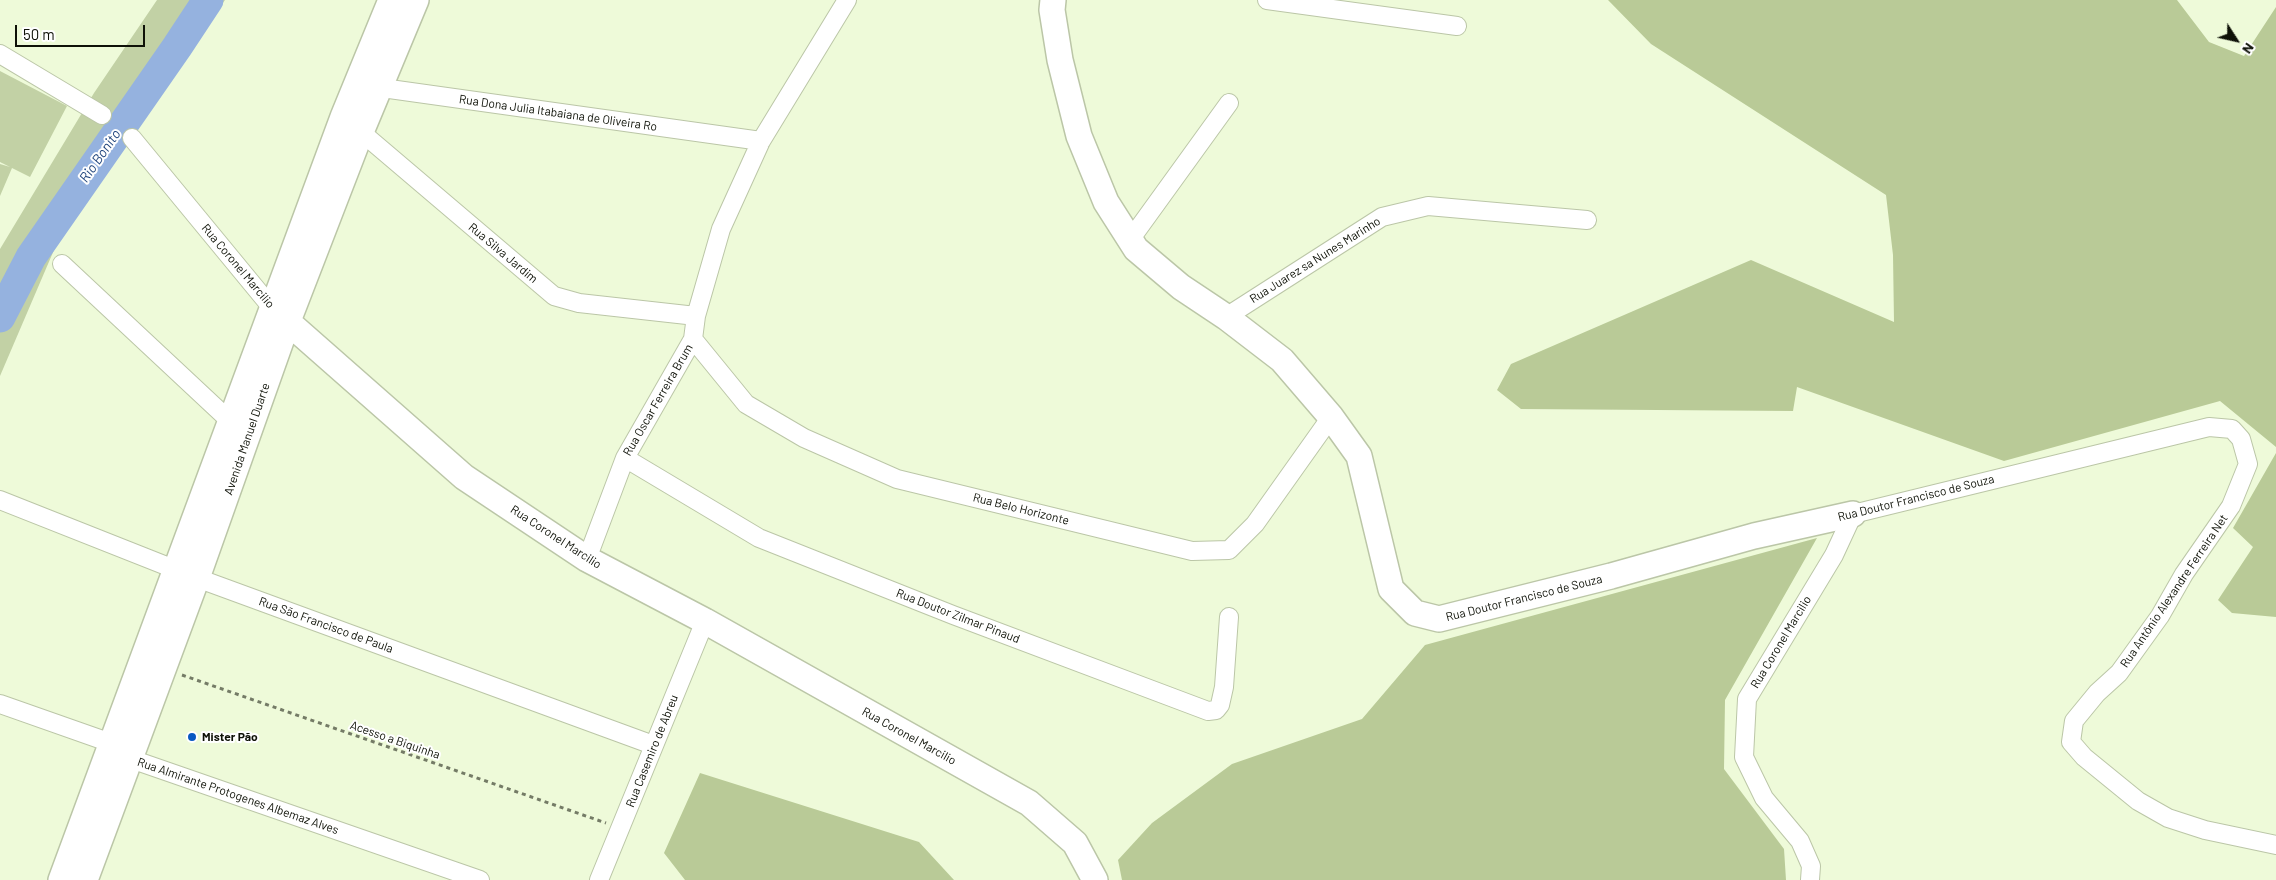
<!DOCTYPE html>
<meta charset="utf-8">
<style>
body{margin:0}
#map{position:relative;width:2276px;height:880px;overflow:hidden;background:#eefad9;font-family:Barlow,sans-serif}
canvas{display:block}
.north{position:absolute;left:2211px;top:15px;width:50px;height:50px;-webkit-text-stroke:4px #fff;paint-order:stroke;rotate:125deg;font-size:14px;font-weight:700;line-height:20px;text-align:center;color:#0e1107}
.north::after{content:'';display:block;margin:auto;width:18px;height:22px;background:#0e1107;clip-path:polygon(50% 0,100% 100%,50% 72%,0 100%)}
.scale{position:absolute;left:15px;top:25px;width:130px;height:22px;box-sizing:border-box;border:2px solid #0e1107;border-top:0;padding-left:6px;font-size:15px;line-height:18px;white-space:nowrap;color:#0e1107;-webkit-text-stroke:4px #fff;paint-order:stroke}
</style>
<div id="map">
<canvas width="2276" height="880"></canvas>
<div class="north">N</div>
<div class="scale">50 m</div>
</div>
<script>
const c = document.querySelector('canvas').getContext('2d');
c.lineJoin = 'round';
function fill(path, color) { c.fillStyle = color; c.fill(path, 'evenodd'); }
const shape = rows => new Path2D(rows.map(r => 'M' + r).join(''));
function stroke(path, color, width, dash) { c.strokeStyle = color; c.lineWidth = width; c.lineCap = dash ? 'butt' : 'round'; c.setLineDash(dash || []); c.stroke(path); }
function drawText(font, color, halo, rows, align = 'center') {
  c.font = font + ' Barlow,sans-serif'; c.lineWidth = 4; c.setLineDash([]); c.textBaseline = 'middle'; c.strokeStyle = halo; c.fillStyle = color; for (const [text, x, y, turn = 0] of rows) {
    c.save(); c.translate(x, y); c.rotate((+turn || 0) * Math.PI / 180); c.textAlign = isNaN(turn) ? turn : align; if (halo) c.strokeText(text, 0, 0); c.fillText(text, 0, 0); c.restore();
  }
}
const green = shape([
 [157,0,225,0,60,236,0,376,0,249,94,93],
 [0,71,67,106,30,177,12,168,0,196,0,164,10,167,0,162]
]);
const forest = shape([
 [1608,0,2177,0,2209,42,2244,56,2276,7,2276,447,2220,401,2004,461,1797,387,1793,411,1521,409,1497,390,1511,364,1751,260,1894,322,1893,255,1886,195,1651,44],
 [2276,453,2276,617,2232,613,2218,600,2253,547,2233,528],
 [1817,538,1725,700,1724,769,1784,849,1786,880,1122,880,1118,860,1152,823,1232,764,1362,719,1425,645],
 [700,773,919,842,954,880,685,880,664,853]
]);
const river = shape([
 [0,317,31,257,177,47,208,0]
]);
const path = shape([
 [182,675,606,823]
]);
const street = shape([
 [1267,0,1457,26],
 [0,54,102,115],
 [368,86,761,141],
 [354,126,554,296,579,303,696,316],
 [132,138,272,308],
 [1130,240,1229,103],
 [62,264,230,421],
 [1226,317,1382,217,1428,206,1587,220],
 [693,339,746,404,804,438,897,479,1192,551,1229,550,1255,524,1331,417],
 [625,458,759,538,953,615,1208,711,1216,710,1220,705,1224,687,1229,617],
 [0,500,197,578,653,745],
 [587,559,625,458,693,339,696,316,721,229,761,141,847,0],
 [0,704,111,743,131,759,480,880],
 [599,880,705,621],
 [1810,880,1811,866,1800,841,1764,798,1744,757,1747,699,1834,555,1853,514,2209,427,2232,429,2241,439,2248,464,2231,506,2184,574,2160,616,2119,673,2097,693,2074,721,2071,742,2084,757,2138,801,2168,818,2205,830,2276,845]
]);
const secondary = shape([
 [1053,0,1052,10,1060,60,1079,136,1106,202,1136,249,1181,287,1226,317,1282,360,1331,417,1359,456,1391,589,1415,613,1439,619,1611,576,1754,536,1853,514],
 [272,308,464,477,587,559,705,621,1029,803,1075,843,1095,880],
 [61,880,343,117,391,0],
 [85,880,197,578,288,321,361,132,416,0]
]);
const markers = [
 [192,737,5,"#0858c2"]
];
const streetNames = [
 ["Rua Dona Julia Itabaiana de Oliveira Ro",558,113,8],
 ["Rua Silva Jardim",503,253,40],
 ["Rua Juarez sa Nunes Marinho",1315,260,-32],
 ["Rua Coronel Marcilio",238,266,50],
 ["Rua Oscar Ferreira Brum",658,400,-60],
 ["Avenida Manuel Duarte",247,439,-71],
 ["Rua Doutor Francisco de Souza",1916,498,-14],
 ["Rua Belo Horizonte",1021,509,14],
 ["Rua Coronel Marcilio",556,537,33],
 ["Rua Antônio Alexandre Ferreira Net",2174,591,-56],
 ["Rua Doutor Francisco de Souza",1524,598,-14],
 ["Rua Doutor Zilmar Pinaud",958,616,21],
 ["Rua São Francisco de Paula",326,625,20],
 ["Rua Coronel Marcilio",1781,642,-59],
 ["Rua Coronel Marcilio",909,736,29],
 ["Acesso a Biquinha",395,740,19],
 ["Rua Casemiro de Abreu",652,751,-68],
 ["Rua Almirante Protogenes Albemaz Alves",238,796,19]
];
const poiNames = [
 ["Mister Pão",202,737]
];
const waterNames = [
 ["Rio Bonito",100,156,-55]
];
fill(green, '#c2d1a5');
fill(forest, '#b9ca97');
stroke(river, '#95b2df', 31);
stroke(street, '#bbc6a7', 20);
stroke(secondary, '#bbc6a7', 28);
stroke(path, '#747b66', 3, [4, 4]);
stroke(street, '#fff', 18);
stroke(secondary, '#fff', 25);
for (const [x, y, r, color] of markers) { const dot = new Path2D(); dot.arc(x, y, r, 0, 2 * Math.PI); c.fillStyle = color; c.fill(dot); stroke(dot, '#fff', 2); }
drawText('12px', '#0e1107', '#fff', streetNames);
drawText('bold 12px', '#0e1107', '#fff', poiNames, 'left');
drawText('italic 14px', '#22467d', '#fff', waterNames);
</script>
